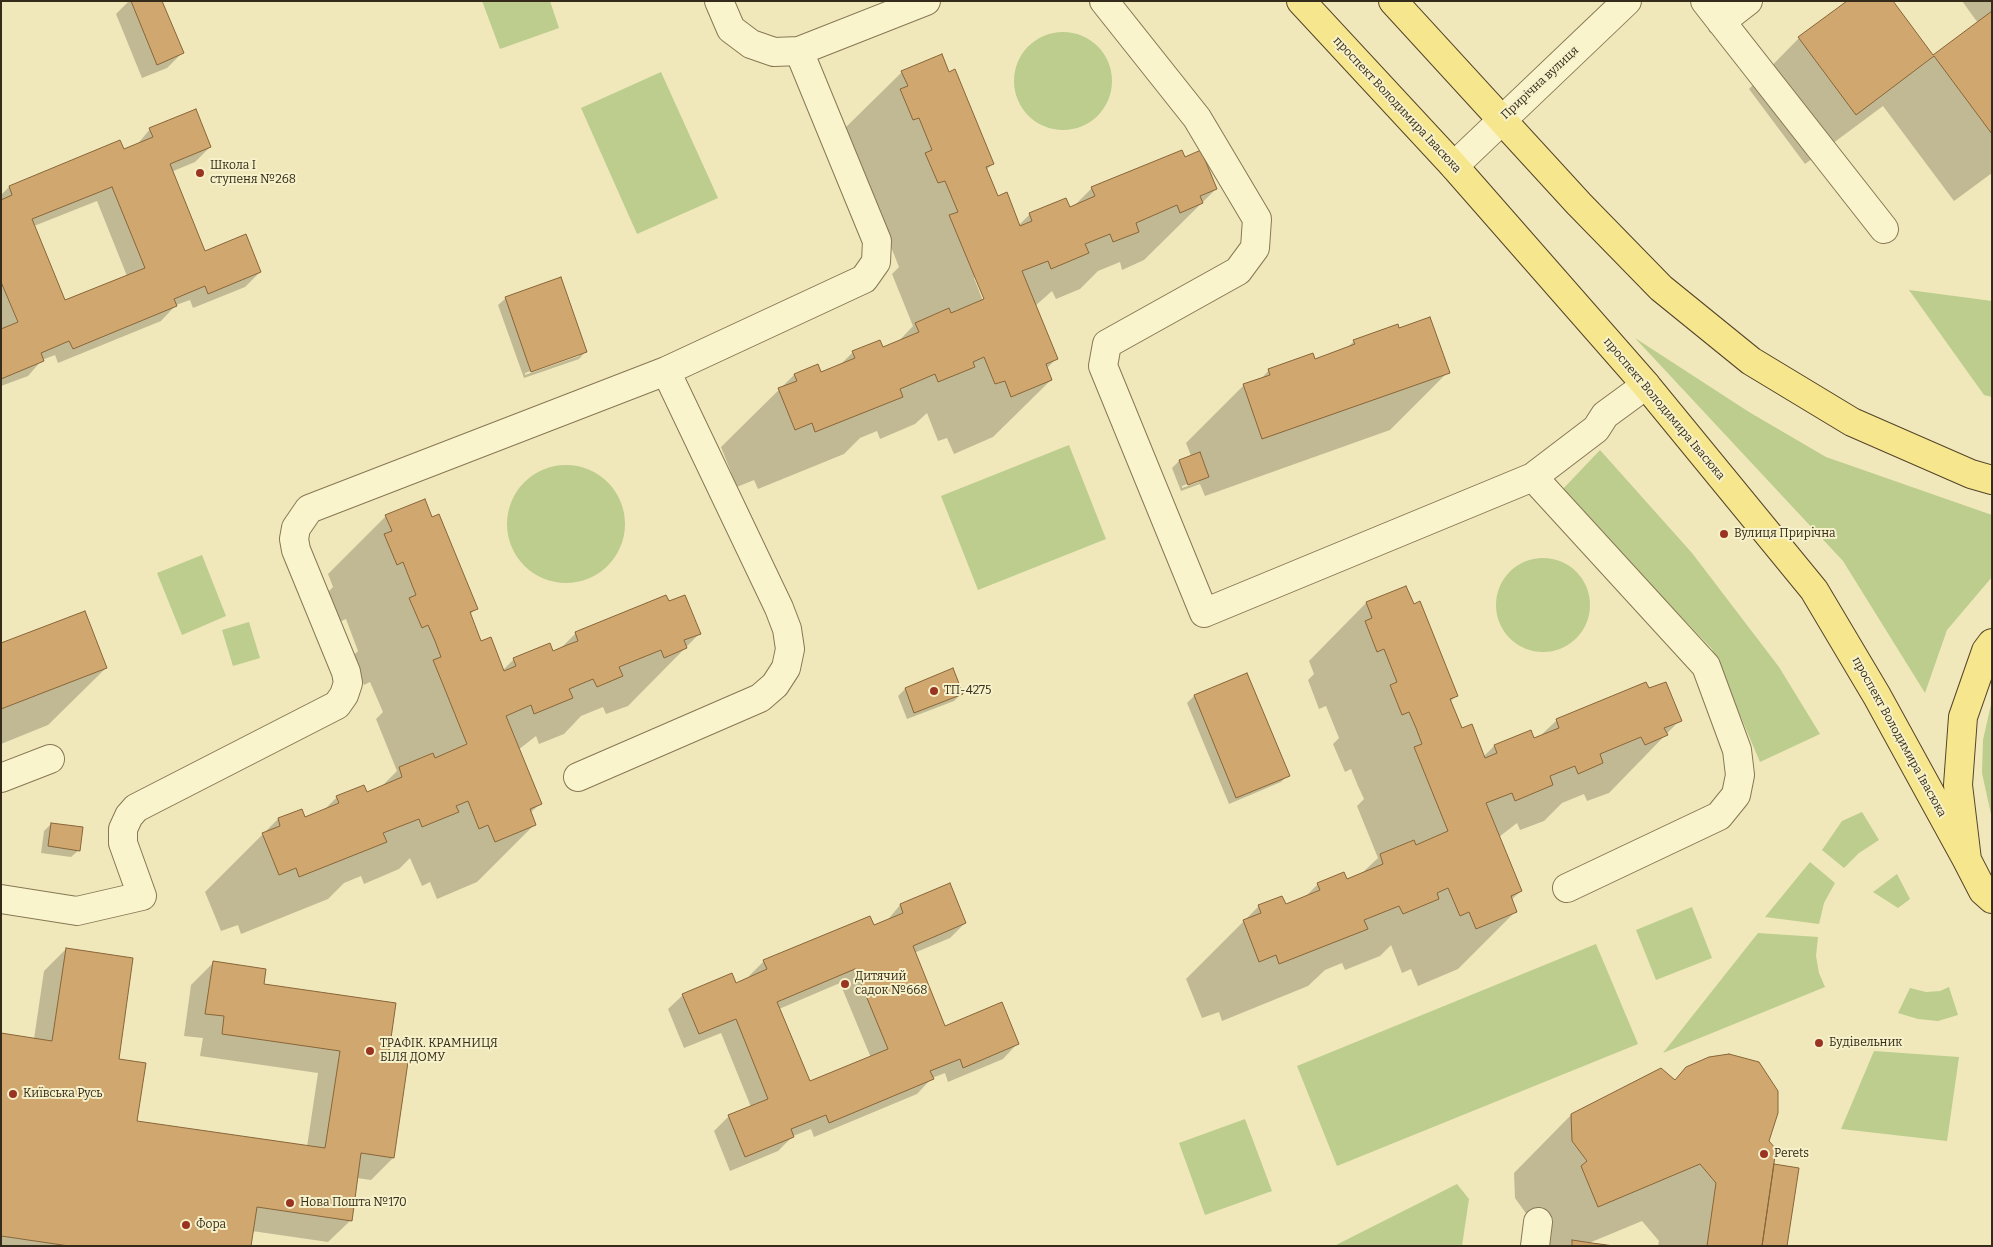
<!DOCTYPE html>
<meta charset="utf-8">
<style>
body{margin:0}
#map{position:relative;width:1993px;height:1247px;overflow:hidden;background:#f0e8ba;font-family:Bitter,serif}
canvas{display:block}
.frame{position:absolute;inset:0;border:2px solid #352b1a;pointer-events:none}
</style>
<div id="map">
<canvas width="1993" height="1247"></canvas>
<div class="frame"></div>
</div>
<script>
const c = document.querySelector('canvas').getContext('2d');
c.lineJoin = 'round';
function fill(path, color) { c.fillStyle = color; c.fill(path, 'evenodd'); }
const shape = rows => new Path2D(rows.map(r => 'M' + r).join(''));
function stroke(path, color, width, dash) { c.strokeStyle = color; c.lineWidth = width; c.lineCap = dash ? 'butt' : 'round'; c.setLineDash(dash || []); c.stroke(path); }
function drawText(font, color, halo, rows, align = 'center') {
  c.font = font + ' Bitter,serif'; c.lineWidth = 4; c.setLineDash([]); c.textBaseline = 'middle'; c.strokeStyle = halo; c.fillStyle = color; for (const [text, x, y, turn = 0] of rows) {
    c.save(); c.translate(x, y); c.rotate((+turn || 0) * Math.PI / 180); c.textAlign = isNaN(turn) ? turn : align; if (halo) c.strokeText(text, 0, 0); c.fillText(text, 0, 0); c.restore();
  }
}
const green = shape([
 [482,1,550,1,559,28,500,49],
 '1014 81a49 49 0 1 1 98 0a49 49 0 1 1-98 0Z',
 [661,72,718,198,637,234,581,108],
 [1909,290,1992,301,1992,397,1984,395],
 [1635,338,1749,412,1826,457,1992,515,1992,577,1947,630,1925,693,1843,561],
 [1069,445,1106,539,978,590,941,496],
 [1600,450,1692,553,1779,667,1820,734,1760,762,1712,649,1561,491],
 '507 524a59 59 0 1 1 118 0a59 59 0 1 1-118 0Z',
 [202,555,226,616,182,635,157,573],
 '1496 605a47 47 0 1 1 94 0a47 47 0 1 1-94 0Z',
 [249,622,260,658,233,666,222,630],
 [1992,700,1992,819,1982,773,1983,740],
 [1862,812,1879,840,1859,853,1844,868,1822,850,1842,821],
 [1810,862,1835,883,1824,903,1819,924,1765,917],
 [1897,874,1910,899,1898,908,1873,892],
 [1692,907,1712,958,1656,980,1636,930],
 [1758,933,1818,937,1816,956,1819,973,1825,987,1663,1053],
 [1596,944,1638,1044,1337,1166,1297,1066],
 [1949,987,1958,1015,1938,1021,1918,1019,1898,1013,1910,988,1926,992,1940,991],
 [1874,1051,1959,1057,1947,1141,1841,1129],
 [1245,1119,1272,1191,1205,1215,1179,1143],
 [1457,1184,1469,1199,1462,1246,1334,1246]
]);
const shadow = shape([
 [129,1,161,1,182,53,167,68,142,78,116,14],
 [1962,1,1992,1,1992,173,1954,201,1883,106,1805,164,1749,89,1799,38,1933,56,1978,23],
 [902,72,993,164,986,170,997,198,1019,225,1030,214,1074,206,1092,188,1184,158,1216,189,1144,260,1122,270,1120,262,1098,271,1080,289,1056,299,1052,291,1035,306,1056,359,1046,369,1051,380,993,437,954,454,947,438,938,441,927,413,915,424,880,439,877,431,860,438,844,454,758,489,754,480,737,487,721,447,794,375,820,373,839,366,853,352,882,349,897,343,913,326,892,274,899,267,844,129],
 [976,276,987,305,985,306,974,278],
 [150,129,210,147,195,162,171,172,204,252,260,272,245,287,193,308,190,300,176,305,161,321,58,363,55,355,42,360,28,376,1,386,1,195,9,187,136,146],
 [97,201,127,276,65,301,34,226],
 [506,298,586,351,579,359,524,378,498,305],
 [579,353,579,356,525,375,525,373],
 [1354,341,1448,372,1390,430,1205,496,1200,484,1181,491,1172,468,1179,461,1191,456,1186,443,1244,385,1260,380,1269,370,1314,360,1346,349],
 [1199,480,1199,482,1182,488,1182,486],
 [386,516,432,519,476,608,470,615,481,642,503,670,514,659,559,650,576,633,668,603,700,633,628,706,606,714,603,707,581,716,564,734,539,744,536,736,518,750,540,804,530,813,535,824,477,882,437,899,430,882,422,886,410,858,399,869,364,884,361,876,344,883,328,899,241,934,238,925,221,931,205,892,278,819,301,810,304,818,323,811,337,797,366,793,381,787,397,771,376,719,383,712,370,682,364,685,352,657,358,651,346,619,339,622,327,593,333,587,328,574],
 [1405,587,1457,695,1450,702,1461,730,1483,757,1494,746,1530,732,1533,740,1539,737,1557,720,1649,690,1680,720,1609,793,1587,801,1584,794,1562,803,1544,821,1520,830,1517,823,1499,837,1521,891,1511,900,1516,911,1458,969,1418,986,1411,969,1402,973,1391,945,1380,956,1345,970,1342,963,1325,970,1308,986,1222,1021,1219,1012,1202,1018,1186,979,1259,906,1285,905,1304,898,1318,884,1347,880,1361,874,1378,858,1357,806,1364,799,1358,786,1351,769,1345,772,1333,744,1339,738,1326,706,1319,709,1308,680,1314,674,1309,661,1366,603],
 [1,644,106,668,48,725,1,744],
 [952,670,962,693,954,701,907,719,898,696,905,689],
 [1194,696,1288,775,1281,782,1229,804,1187,703],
 [51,824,79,850,71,857,41,853,44,831],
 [950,885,965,923,950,938,914,953,944,1027,1017,1044,1003,1059,948,1082,945,1073,932,1078,917,1094,814,1137,811,1129,793,1136,778,1151,730,1171,714,1131,729,1116,751,1107,721,1033,684,1048,668,1009,683,995,735,984,750,978,749,976,764,961,886,922,900,905],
 [840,983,871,1058,809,1083,779,1009],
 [66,949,117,1060,136,1122,307,1147,318,1073,200,1056,203,1038,184,1036,191,985,213,963,263,985,387,1060,393,1158,371,1180,357,1178,351,1220,328,1242,252,1231,250,1246,1,1246,1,1034,34,1039,44,971],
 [1674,1081,1768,1142,1772,1168,1775,1165,1786,1246,1658,1246,1659,1241,1642,1221,1589,1243,1605,1246,1532,1246,1524,1225,1530,1219,1515,1198,1514,1173,1571,1115]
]);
const building = shape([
 [131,1,162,1,184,53,157,65,131,1],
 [1847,1,1893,1,1933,55,1992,11,1992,134,1934,56,1856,115,1798,37,1847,1],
 [942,54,949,72,955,69,994,164,986,167,998,196,1007,192,1020,226,1032,221,1029,213,1066,198,1070,207,1095,196,1091,187,1182,150,1185,157,1201,150,1217,189,1200,196,1203,203,1180,213,1177,205,1136,223,1139,232,1113,242,1110,234,1085,244,1089,253,1051,269,1048,261,1022,271,1058,359,1046,364,1052,380,1011,397,1005,381,995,384,984,357,973,362,975,367,938,382,935,374,900,389,903,397,815,432,812,423,795,430,778,388,797,381,794,374,818,364,821,372,855,358,852,351,880,340,883,347,919,332,915,323,949,308,951,313,984,299,949,215,958,212,945,181,938,183,925,153,932,150,919,118,913,120,900,89,908,86,901,71,942,54],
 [196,109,211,147,170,164,205,251,246,234,261,272,208,294,205,286,174,299,177,306,73,349,69,341,41,353,44,361,1,379,1,329,18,322,1,282,1,200,12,195,9,186,120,140,124,149,153,137,149,128,196,109],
 [112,187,145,268,65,300,32,219,112,187],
 [561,277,587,352,531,372,505,297,561,277],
 [1430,317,1450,373,1262,439,1243,384,1270,375,1268,369,1313,353,1315,359,1355,344,1353,340,1398,324,1399,328,1430,317],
 [1200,452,1209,477,1188,485,1179,460,1200,452],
 [425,499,432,517,439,514,478,609,470,612,481,641,491,637,504,671,516,666,513,658,550,643,553,651,567,645,578,641,575,632,666,595,669,601,685,595,701,634,684,640,687,648,664,658,661,650,619,667,623,676,597,687,593,679,569,689,573,698,534,714,531,705,506,716,542,804,530,809,536,825,495,842,488,825,479,829,468,801,456,806,459,812,422,827,419,819,383,833,387,842,299,877,296,868,279,875,262,833,280,826,278,818,302,809,305,817,339,803,336,796,364,785,367,792,402,777,399,767,433,753,435,758,467,744,433,660,441,657,435,641,428,625,422,628,409,598,416,595,403,562,397,565,384,534,392,531,385,515,425,499],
 [1406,586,1414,604,1420,601,1458,696,1450,699,1462,728,1472,724,1485,758,1497,753,1494,745,1531,730,1534,738,1559,728,1556,719,1646,682,1649,688,1666,682,1682,721,1664,728,1668,735,1645,745,1641,737,1600,754,1603,763,1578,774,1575,766,1550,776,1553,785,1515,801,1512,793,1486,803,1522,891,1511,896,1517,912,1476,929,1469,912,1460,916,1448,888,1437,893,1439,899,1403,914,1399,906,1364,920,1368,929,1279,964,1276,955,1259,962,1243,920,1261,913,1258,905,1282,896,1286,904,1320,890,1317,883,1344,872,1347,879,1383,864,1380,854,1414,840,1416,845,1448,831,1414,747,1422,744,1416,728,1409,712,1402,715,1390,685,1397,682,1384,649,1377,652,1365,621,1372,618,1366,602,1406,586],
 [85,611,107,668,1,709,1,643,85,611],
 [953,668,963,694,914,713,905,688,953,668],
 [1247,673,1290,776,1236,798,1194,695,1247,673],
 [51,823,83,827,80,851,48,846,51,823],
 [950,883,966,923,913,946,945,1026,1002,1002,1019,1044,963,1068,960,1059,930,1071,934,1079,829,1123,826,1115,791,1129,794,1137,745,1157,728,1115,768,1099,736,1019,699,1034,682,994,732,973,736,983,767,969,763,960,870,916,874,925,903,913,900,904,950,883],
 [855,969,888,1049,810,1081,777,1002,855,969],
 [66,948,133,958,119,1059,146,1063,137,1121,325,1148,340,1051,222,1034,224,1016,205,1014,213,961,266,969,264,984,396,1003,388,1059,408,1062,394,1158,361,1153,352,1221,257,1207,251,1246,69,1246,1,1236,1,1033,52,1041,66,948],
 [1729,1054,1759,1062,1778,1091,1778,1113,1769,1141,1776,1149,1762,1246,1707,1246,1716,1183,1700,1164,1598,1207,1581,1166,1587,1161,1572,1141,1571,1114,1661,1068,1675,1080,1686,1067,1709,1057,1729,1054],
 [1774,1164,1799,1168,1787,1246,1762,1246,1774,1164],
 [1572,1240,1592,1243,1614,1246,1572,1246,1572,1240]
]);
const minor = shape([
 [719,1,731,29,751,44,774,52,799,51],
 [1104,1,1197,118,1257,219,1255,248,1238,271,1107,344,1103,366,1204,613,1533,477,1596,429,1605,415,1646,385],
 [1705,1,1884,229],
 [1721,22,1748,1],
 [1454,166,1627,1],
 [1533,477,1706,666,1737,750,1740,775,1736,795,1719,816,1567,888],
 [578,777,760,698,775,685,786,668,790,649,787,629,779,608,666,371],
 [1,778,50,759],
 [1,899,77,911,142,896,123,843,123,829,129,816,136,808,337,705,344,695,348,683,346,672,296,550,294,539,296,528,309,509,666,371,864,279,876,262,877,241,799,51,926,1],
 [1535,1246,1538,1222]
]);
const major = shape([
 [1301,1,1454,166,1646,385,1814,590,1877,696,1967,860],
 [1393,1,1579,204,1661,288,1751,361,1852,422,1971,474,1992,480],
 [1992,643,1986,651,1963,717,1958,785,1967,860,1983,891,1992,899]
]);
const markers = [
 [200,173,5,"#983421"],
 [1724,534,5,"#983421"],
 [934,691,5,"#983421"],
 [845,984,5,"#983421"],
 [1819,1043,5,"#983421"],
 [370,1051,5,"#983421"],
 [13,1094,5,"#983421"],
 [1764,1154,5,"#983421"],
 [290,1203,5,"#983421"],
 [186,1225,5,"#983421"]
];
const streetNames = [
 ["Прирічна вулиця",1540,83,-43],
 ["проспект Володимира Івасюка",1397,105,47],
 ["проспект Володимира Івасюка",1664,409,50],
 ["проспект Володимира Івасюка",1899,737,61]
];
const poiNames = [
 ["Школа І",210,166],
 ["ступеня №268",210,180],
 ["Вулиця Прирічна",1734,534],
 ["ТП-4275",944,691],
 ["Дитячий",855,977],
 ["садок №668",855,991],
 ["Будівельник",1829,1043],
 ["ТРАФІК. КРАМНИЦЯ",380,1044],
 ["БІЛЯ ДОМУ",380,1058],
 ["Київська Русь",23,1094],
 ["Perets",1774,1154],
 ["Нова Пошта №170",300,1203],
 ["Фора",196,1225]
];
fill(green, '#bccd8e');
fill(shadow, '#0003');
fill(building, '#d0a76e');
stroke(building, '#876539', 1);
stroke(minor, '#877754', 30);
stroke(major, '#544429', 30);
stroke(minor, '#faf4cd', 28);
stroke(major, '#f6e78e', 28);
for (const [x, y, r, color] of markers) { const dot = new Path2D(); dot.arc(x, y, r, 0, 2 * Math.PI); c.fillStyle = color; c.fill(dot); stroke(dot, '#f7f1ca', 2); }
drawText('12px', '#352b1a', '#f7f1ca', streetNames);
drawText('12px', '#352b1a', '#f7f1ca', poiNames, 'left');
</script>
